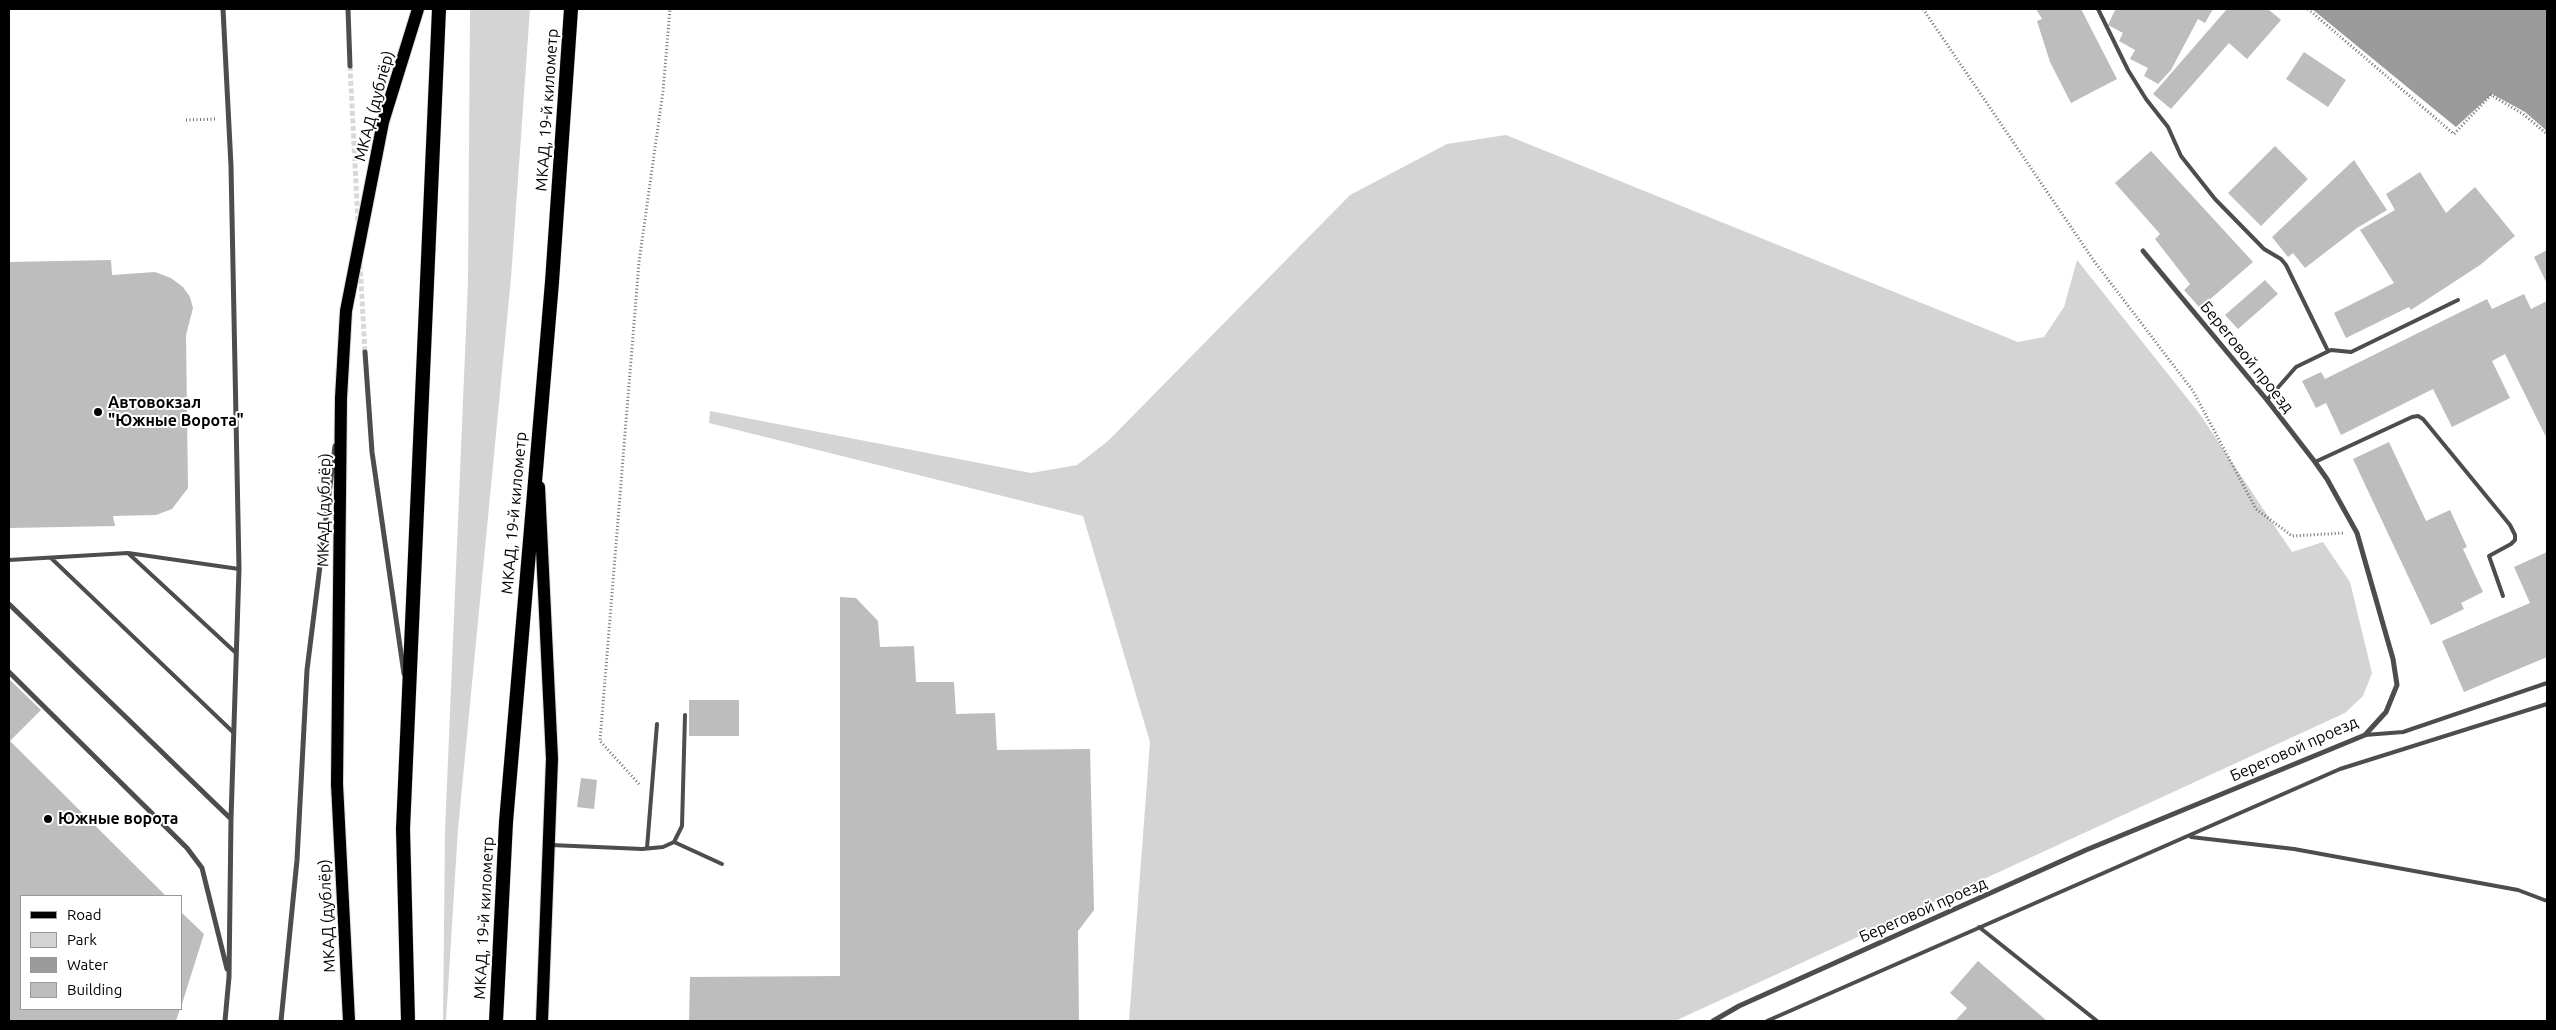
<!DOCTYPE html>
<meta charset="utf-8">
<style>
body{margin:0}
#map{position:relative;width:2556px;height:1030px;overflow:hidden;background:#fff;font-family:Ubuntu,sans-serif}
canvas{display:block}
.frame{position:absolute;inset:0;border:10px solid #000;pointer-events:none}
.legend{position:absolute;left:20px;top:895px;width:162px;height:115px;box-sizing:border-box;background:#fff;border:1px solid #999;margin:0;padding:6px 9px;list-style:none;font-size:15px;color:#000}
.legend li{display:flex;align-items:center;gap:10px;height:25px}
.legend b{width:25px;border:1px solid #999}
</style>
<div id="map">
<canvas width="2556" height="1030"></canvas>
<div class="frame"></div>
<ul class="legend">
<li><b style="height:6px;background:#000"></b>Road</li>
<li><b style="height:14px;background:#d4d4d4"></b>Park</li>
<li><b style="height:14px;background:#9b9b9b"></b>Water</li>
<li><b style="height:14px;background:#bdbdbd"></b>Building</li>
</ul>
</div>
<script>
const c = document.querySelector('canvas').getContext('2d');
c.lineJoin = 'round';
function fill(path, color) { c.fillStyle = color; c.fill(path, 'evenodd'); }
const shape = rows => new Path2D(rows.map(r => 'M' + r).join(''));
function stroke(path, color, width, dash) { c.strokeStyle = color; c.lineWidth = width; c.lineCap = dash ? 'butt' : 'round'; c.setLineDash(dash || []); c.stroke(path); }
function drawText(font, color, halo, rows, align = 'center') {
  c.font = font + ' Ubuntu,sans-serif'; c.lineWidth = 4; c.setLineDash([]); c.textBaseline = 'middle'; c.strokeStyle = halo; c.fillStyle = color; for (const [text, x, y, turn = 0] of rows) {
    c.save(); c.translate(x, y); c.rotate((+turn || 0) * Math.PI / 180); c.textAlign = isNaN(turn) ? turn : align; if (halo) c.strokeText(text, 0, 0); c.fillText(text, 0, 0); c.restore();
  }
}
const green = shape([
 [470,9,530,9,511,278,458,829,446,1021,443,1021,445,831,468,282],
 [1506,135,2018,342,2044,337,2064,307,2077,260,2199,413,2292,552,2323,542,2350,582,2372,673,2363,696,2345,713,1675,1021,1129,1021,1150,742,1083,516,709,423,710,411,1031,473,1077,465,1108,441,1350,195,1447,144]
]);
const water = shape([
 [2312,9,2547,9,2547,131,2525,112,2492,94,2456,127]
]);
const building = shape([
 [2036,9,2081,9,2117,79,2071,103,2050,62,2037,21,2042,19],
 [2112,9,2213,9,2205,23,2198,19,2171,70,2158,84,2144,76,2148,68,2130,59,2135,50,2119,41,2123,33,2108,25,2115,10],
 [2227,9,2268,9,2281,20,2247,59,2229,43,2171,109,2153,94],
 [2304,52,2346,80,2328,107,2286,79],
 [2275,146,2308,179,2261,226,2228,193],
 [2151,151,2253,262,2200,308,2184,290,2190,284,2155,239,2160,234,2115,183],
 [2354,160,2387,210,2357,228,2305,268,2293,253,2288,257,2272,237],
 [2420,172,2446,213,2475,187,2515,236,2480,265,2411,310,2409,307,2346,338,2334,313,2394,283,2360,230,2395,210,2386,194],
 [2547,250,2547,284,2534,257],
 [111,260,112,275,155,272,171,278,183,287,190,297,193,308,186,335,188,488,172,509,156,515,113,516,115,526,9,528,9,262],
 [2265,280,2278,294,2238,329,2225,315],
 [2524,294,2531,309,2547,301,2547,439,2505,354,2492,361,2510,398,2452,427,2433,389,2341,435,2326,403,2316,408,2302,381,2321,372,2325,379,2487,299,2492,309],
 [2389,442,2426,521,2450,510,2467,547,2463,549,2483,592,2461,603,2464,609,2431,625,2353,459],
 [2547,552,2547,657,2464,692,2442,641,2530,603,2514,567],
 [840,597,856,598,878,621,880,647,914,646,916,682,954,682,956,714,995,713,997,750,1090,749,1094,910,1078,931,1079,1021,689,1021,690,977,840,976],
 [9,679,41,710,10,741,166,896,21,896,21,1009,180,1009,176,1021,9,1021],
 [689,700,739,700,739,736,689,736],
 [581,778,597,780,594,809,577,807],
 [181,912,204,934,182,1004,181,1004],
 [1978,961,2047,1021,1955,1021,1967,1008,1950,993]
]);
const minorTunnel = shape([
 [350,66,358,223],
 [360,264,365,352]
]);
const path = shape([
 [1923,9,2094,261,2193,391,2256,509,2292,536,2344,533],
 [2308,9,2454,134,2491,95,2523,114,2547,134],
 [186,120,215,119],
 [639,784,600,741,639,262,663,91,670,9]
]);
const service = shape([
 [2098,9,2128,70,2146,99,2168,127,2181,156,2215,199,2264,249,2281,259,2286,265,2328,351],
 [2267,400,2296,367,2331,350,2351,352,2458,300],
 [2315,462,2412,417,2418,416,2423,419,2510,525,2515,535,2515,540,2511,544,2489,556,2503,596],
 [128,553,236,653],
 [51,558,234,733],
 [9,560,128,553,239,569],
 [2365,735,2403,732,2547,683],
 [2191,837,2294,849,2518,890,2547,901],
 [674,842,722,864],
 [551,845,642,849,663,847,674,842,682,826,685,715],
 [647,848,657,724],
 [1979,927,2097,1021],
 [1767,1021,2340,769,2547,704]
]);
const minor = shape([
 [223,9,231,166,239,569,231,819,229,977,225,1021],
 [348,9,350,66],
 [365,352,372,452,404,674],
 [9,604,231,819],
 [9,672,187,848,202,868,227,969],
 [281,1021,297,860,307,670,335,446],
 [1713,1021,1739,1006,2086,850,2365,735,2386,712,2397,685,2393,659,2357,533,2327,479,2315,462,2267,400,2143,251]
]);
const primary = shape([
 [539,487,552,759,542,1021],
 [349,1021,337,784,341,398,346,311,383,122,418,9]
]);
const trunk = shape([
 [408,1021,403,829,439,9],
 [496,1021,506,822,552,282,571,9]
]);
const markers = [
 [98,412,5,"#000"],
 [48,819,5,"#000"]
];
const streetNames = [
 ["МКАД (дублёр)",374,106,-75],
 ["МКАД, 19-й километр",547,110,-86],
 ["Береговой проезд",2247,357,51],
 ["МКАД (дублёр)",324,510,-89],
 ["МКАД, 19-й километр",514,513,-85],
 ["Береговой проезд",2294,749,-24],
 ["Береговой проезд",1923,910,-24],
 ["МКАД (дублёр)",327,916,-93],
 ["МКАД, 19-й километр",484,918,-87]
];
const poiNames = [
 ["Автовокзал",108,403],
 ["\"Южные Ворота\"",108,421],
 ["Южные ворота",58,819]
];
fill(green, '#d4d4d4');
fill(water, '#9b9b9b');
fill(building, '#bdbdbd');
stroke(minorTunnel, '#d9d9d9', 5, [5, 2.5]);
stroke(primary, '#dbdbdb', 14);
stroke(trunk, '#dbdbdb', 15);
stroke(path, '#6f6f6f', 3, [1, 2.5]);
stroke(service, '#4d4d4d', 4);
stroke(minor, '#4d4d4d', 5);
stroke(primary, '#000', 12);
stroke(trunk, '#000', 14);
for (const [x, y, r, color] of markers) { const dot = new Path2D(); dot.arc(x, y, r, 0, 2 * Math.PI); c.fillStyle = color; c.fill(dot); stroke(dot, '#fff', 2); }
drawText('16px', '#000', '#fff', streetNames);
drawText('bold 16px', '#000', '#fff', poiNames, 'left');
</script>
